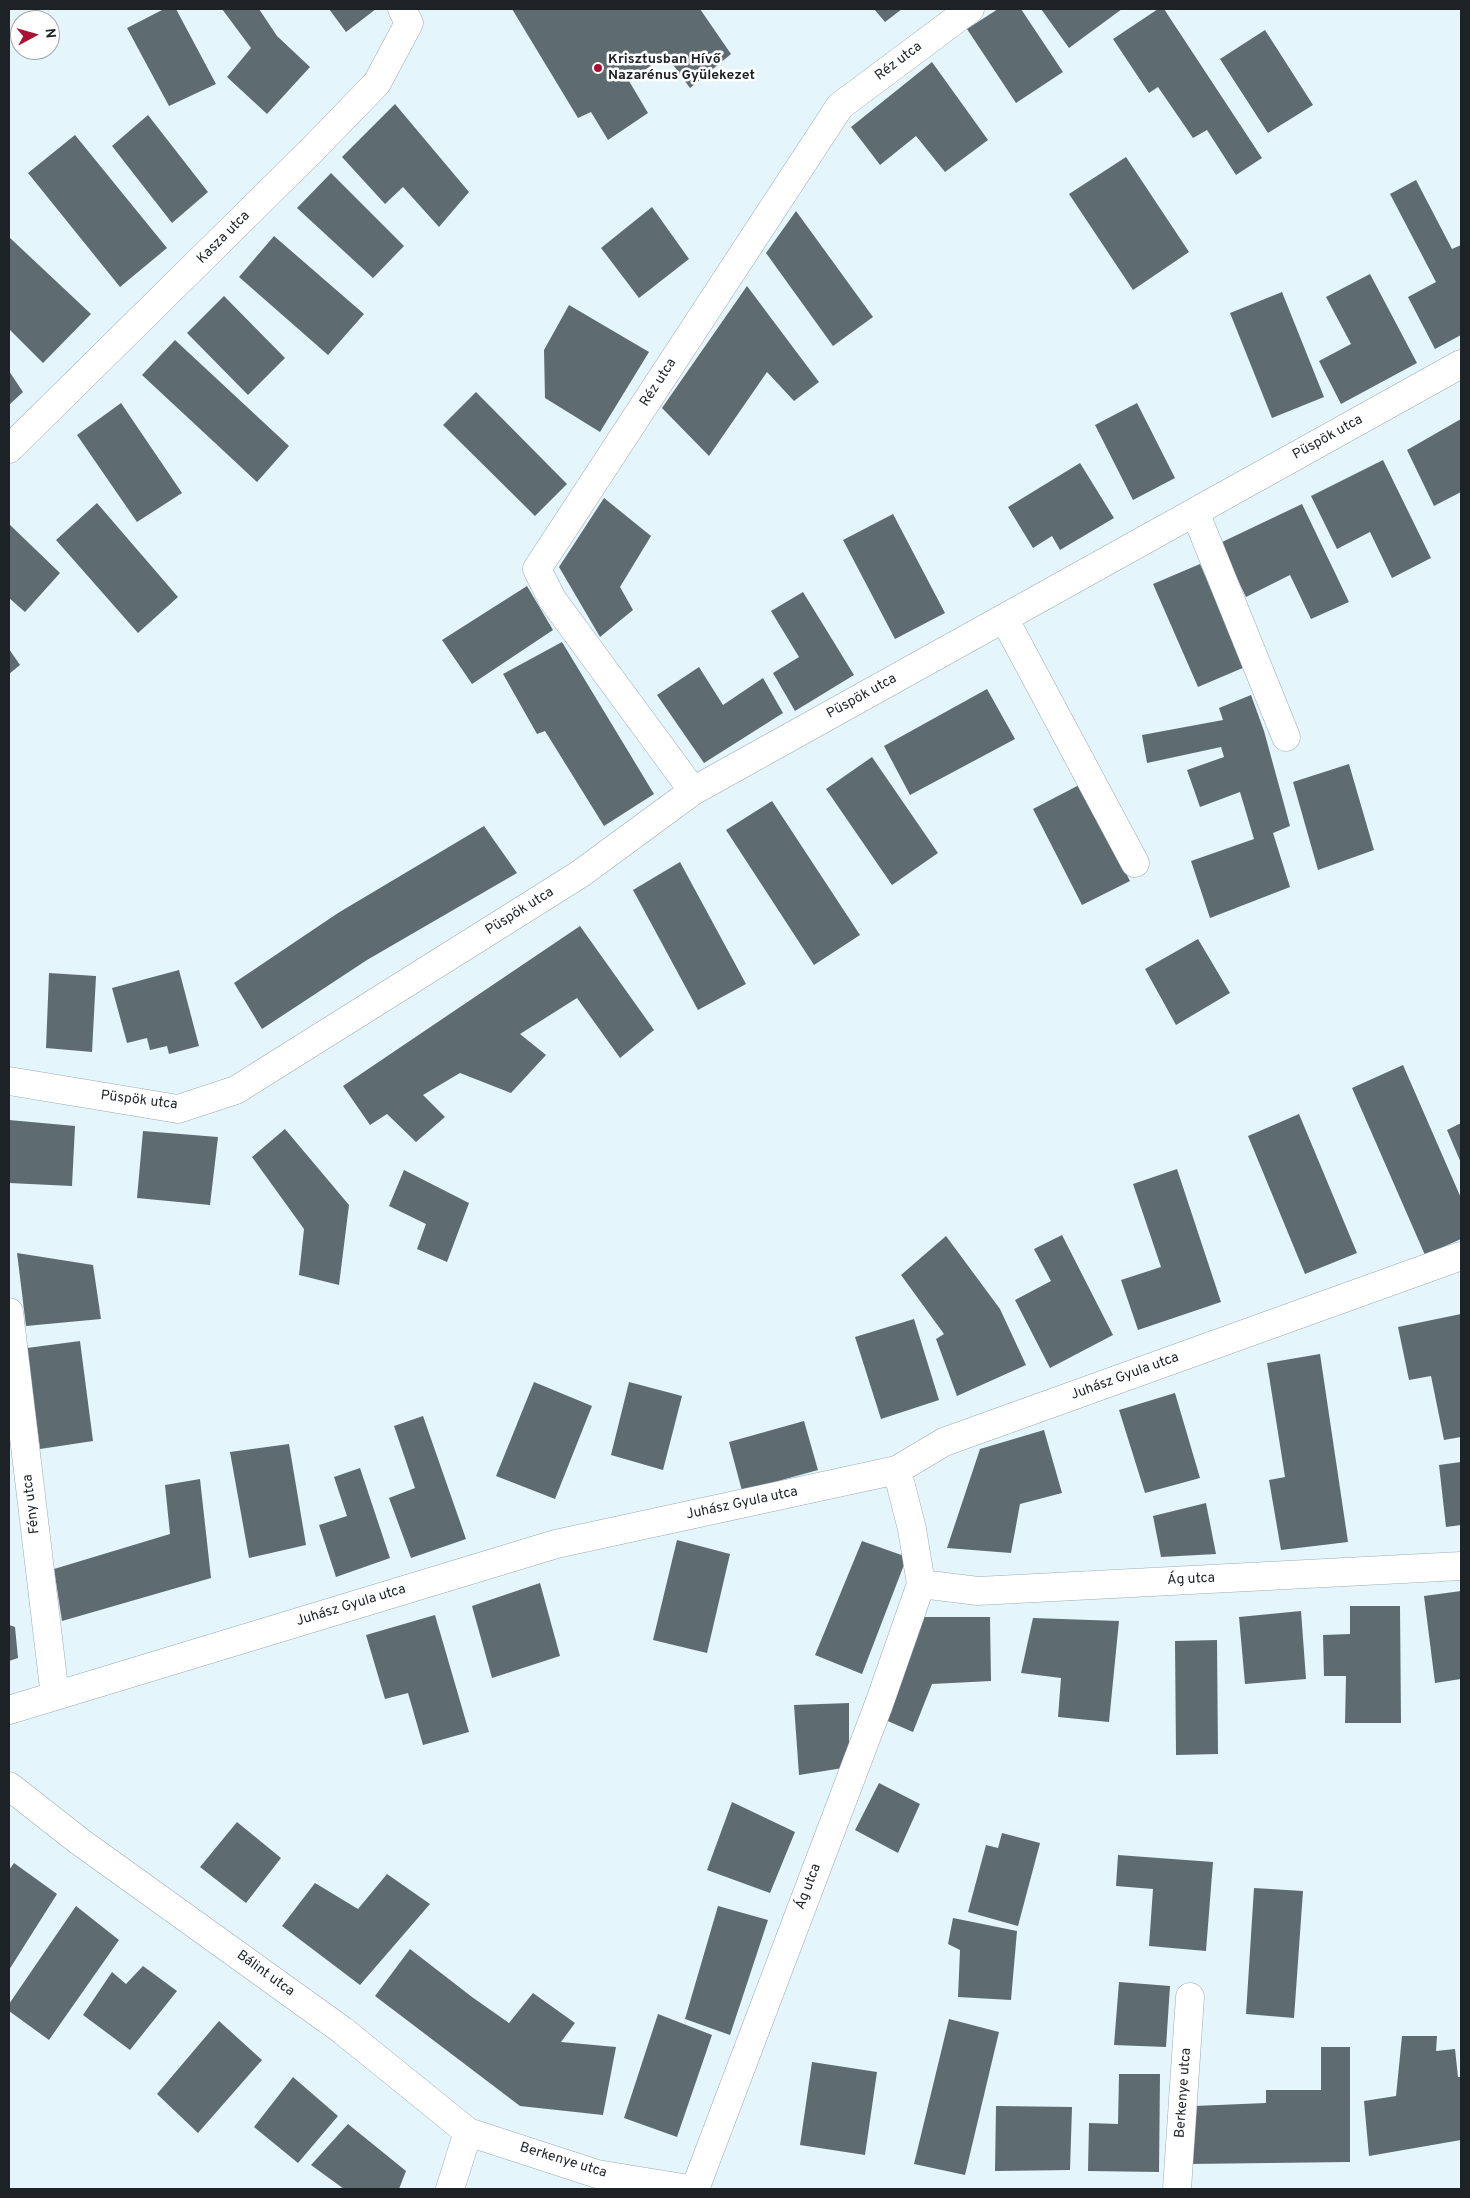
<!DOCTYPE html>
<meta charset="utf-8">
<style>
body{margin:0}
#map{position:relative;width:1470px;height:2198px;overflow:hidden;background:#e5f5fc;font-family:Overpass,sans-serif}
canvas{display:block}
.frame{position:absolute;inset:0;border:10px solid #1c2225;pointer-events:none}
.north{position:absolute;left:10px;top:10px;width:50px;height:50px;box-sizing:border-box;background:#fff;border:1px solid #a4a7a8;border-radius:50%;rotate:84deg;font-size:14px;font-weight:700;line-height:20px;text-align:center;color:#1c2225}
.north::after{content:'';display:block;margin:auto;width:18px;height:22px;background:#a91135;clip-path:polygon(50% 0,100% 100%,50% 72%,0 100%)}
</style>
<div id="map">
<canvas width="1470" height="2198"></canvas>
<div class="frame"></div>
<div class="north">N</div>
</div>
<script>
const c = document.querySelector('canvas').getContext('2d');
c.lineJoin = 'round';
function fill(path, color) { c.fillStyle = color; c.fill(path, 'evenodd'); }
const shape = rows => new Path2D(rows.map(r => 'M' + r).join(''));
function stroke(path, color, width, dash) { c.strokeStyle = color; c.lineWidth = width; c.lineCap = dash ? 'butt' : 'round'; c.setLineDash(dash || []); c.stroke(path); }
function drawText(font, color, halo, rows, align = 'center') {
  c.font = font + ' Overpass,sans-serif'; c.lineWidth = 5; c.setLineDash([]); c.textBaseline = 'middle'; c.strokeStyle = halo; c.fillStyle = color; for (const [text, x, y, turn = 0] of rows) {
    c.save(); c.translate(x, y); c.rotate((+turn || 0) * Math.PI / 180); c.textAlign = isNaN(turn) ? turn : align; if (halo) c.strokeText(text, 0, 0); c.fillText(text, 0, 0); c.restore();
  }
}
const building = shape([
 [164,9,176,9,216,84,169,106,127,28],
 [222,9,259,9,277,36,310,67,267,114,227,77,251,48],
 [329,9,376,9,346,32],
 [512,9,700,9,731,54,690,88,666,55,629,81,648,113,608,140,591,112,578,118],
 [874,9,902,9,885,22],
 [998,9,1021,9,1063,72,1016,103,967,29],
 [1041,9,1122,9,1069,48],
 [1158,9,1164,9,1262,158,1236,175,1207,130,1193,138,1158,87,1149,93,1113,39],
 [1265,30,1313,105,1268,133,1220,59],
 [932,62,988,140,945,172,916,136,880,165,851,127],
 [395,104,469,192,439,227,403,187,385,204,342,157],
 [148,115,208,192,172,223,112,146],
 [75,135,167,248,120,287,28,173],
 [1126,157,1189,252,1133,290,1069,194],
 [331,173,404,246,373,278,297,208],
 [1416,180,1452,249,1461,245,1461,335,1435,349,1408,297,1436,282,1390,194],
 [652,207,689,259,639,298,601,248],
 [796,211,873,317,833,346,766,253],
 [274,236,364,314,328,355,239,277],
 [9,237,91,314,43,363,9,329],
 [1370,274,1417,363,1341,404,1319,361,1351,344,1326,297],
 [747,286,819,382,794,401,767,372,709,456,662,408],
 [1282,292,1324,397,1272,418,1230,313],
 [224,296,285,358,248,395,187,333],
 [569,305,649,352,600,432,545,398,544,350],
 [175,340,289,446,257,482,142,375],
 [9,371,23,392,9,405],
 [476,392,567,484,535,516,443,425],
 [121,403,182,493,137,522,77,435],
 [1137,403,1175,478,1133,500,1095,425],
 [1461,419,1461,492,1434,506,1407,450],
 [1383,460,1431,558,1392,578,1370,532,1337,549,1311,496],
 [1080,463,1114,518,1060,550,1052,536,1033,548,1008,507],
 [604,498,651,536,620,587,633,610,600,637,559,567],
 [97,503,178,597,138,633,56,540],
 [1302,504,1349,602,1311,619,1290,575,1246,597,1220,543],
 [893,514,945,613,895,639,843,540],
 [9,524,60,573,25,612,9,598],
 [1200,564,1245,667,1198,687,1153,584],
 [527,586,553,630,472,684,442,640],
 [803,592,854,675,795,711,773,673,799,657,771,611],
 [562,642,654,794,604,826,545,731,537,734,503,674],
 [9,649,20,665,9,674],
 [699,667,723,705,763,678,783,713,704,763,657,695],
 [987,689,1015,739,910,795,884,746],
 [1251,695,1264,731,1290,826,1273,833,1290,887,1210,918,1191,861,1254,839,1240,792,1200,807,1187,770,1224,757,1221,747,1147,763,1142,735,1223,720,1219,708],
 [872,757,938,853,892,885,826,789],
 [1349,764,1374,850,1318,870,1293,782],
 [1081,784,1130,881,1082,905,1033,809],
 [772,801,860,935,814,965,726,830],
 [484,826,517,873,367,960,262,1029,234,983,338,913],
 [680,862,746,984,698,1010,633,890],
 [580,926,654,1030,620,1058,577,998,520,1034,546,1055,511,1093,460,1073,423,1095,445,1117,416,1142,387,1114,370,1125,343,1086],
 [1198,939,1230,993,1176,1025,1145,969],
 [179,970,199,1046,169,1054,167,1046,150,1050,147,1038,127,1043,112,988],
 [49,973,96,976,92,1052,46,1048],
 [1403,1065,1461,1198,1461,1239,1425,1255,1352,1088],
 [1299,1114,1357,1253,1305,1274,1248,1136],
 [9,1120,75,1126,72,1186,9,1183],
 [1461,1123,1461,1163,1447,1130],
 [285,1129,349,1205,339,1285,299,1275,304,1229,252,1157],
 [143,1131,218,1137,210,1205,137,1198],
 [1177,1169,1221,1302,1138,1330,1121,1280,1161,1267,1133,1184],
 [404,1170,469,1203,447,1262,417,1249,426,1224,389,1206],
 [1062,1235,1113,1335,1050,1368,1015,1300,1051,1281,1034,1249],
 [946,1236,1000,1309,1026,1365,957,1396,936,1339,944,1334,901,1275],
 [17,1253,93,1265,101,1319,26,1326],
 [1461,1314,1461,1437,1444,1440,1431,1376,1409,1380,1398,1327],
 [914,1319,939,1400,881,1419,855,1337],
 [80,1341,93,1441,40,1449,27,1348],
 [1320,1354,1348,1542,1281,1550,1269,1480,1285,1477,1267,1363],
 [534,1382,592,1406,555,1499,496,1476],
 [629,1382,682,1396,663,1470,611,1455],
 [1175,1393,1200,1478,1145,1493,1119,1410],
 [423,1416,466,1539,411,1558,389,1498,415,1488,394,1426],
 [804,1421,818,1470,742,1491,729,1442],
 [1044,1430,1062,1493,1020,1504,1011,1553,947,1548,980,1449],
 [289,1444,306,1545,249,1558,230,1452],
 [1461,1462,1461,1525,1446,1527,1439,1465],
 [360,1468,390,1558,336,1577,319,1525,347,1516,334,1477],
 [200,1479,211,1578,62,1621,54,1569,170,1534,165,1485],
 [1206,1503,1216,1554,1161,1557,1153,1516],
 [677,1540,730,1554,707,1653,653,1640],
 [862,1541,907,1557,862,1674,815,1655],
 [540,1583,560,1656,492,1678,472,1606],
 [1461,1591,1461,1679,1435,1683,1424,1596],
 [1350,1606,1400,1606,1401,1723,1345,1723,1346,1676,1324,1676,1323,1635,1350,1634],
 [1301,1611,1306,1679,1245,1684,1239,1617],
 [435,1615,469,1732,423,1745,408,1693,385,1699,366,1635],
 [924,1617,990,1617,991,1681,932,1684,913,1732,883,1719],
 [1033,1618,1119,1621,1109,1722,1058,1717,1061,1678,1021,1673],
 [9,1625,15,1627,18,1658,9,1661],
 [1217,1640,1218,1754,1176,1755,1175,1641],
 [849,1703,849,1767,799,1775,794,1705],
 [879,1783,920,1804,898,1853,855,1830],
 [732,1802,795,1832,770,1893,707,1870],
 [237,1822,281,1858,246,1903,200,1867],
 [1002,1833,1040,1843,1018,1926,968,1912,986,1845,998,1848],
 [1118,1855,1213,1862,1206,1951,1149,1946,1153,1889,1116,1886],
 [14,1863,57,1894,9,1970,9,1870],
 [387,1874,430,1904,360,1985,282,1926,315,1883,358,1909],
 [1254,1888,1303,1891,1294,2018,1246,2014],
 [76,1906,119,1940,49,2040,9,2011,9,2004],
 [718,1906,768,1920,730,2035,685,2019],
 [953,1918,1017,1931,1011,2000,958,1997,960,1950,948,1944],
 [410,1949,472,1997,509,2023,533,1993,575,2023,561,2042,616,2047,603,2115,520,2106,375,1996],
 [143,1966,177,1991,130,2050,83,2015,112,1972,126,1984],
 [1119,1982,1170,1986,1166,2047,1114,2045],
 [658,2014,712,2035,677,2137,624,2118],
 [949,2019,999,2032,965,2175,914,2164],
 [219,2021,262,2060,198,2133,157,2094],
 [1402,2036,1437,2036,1436,2051,1455,2049,1458,2077,1461,2077,1461,2140,1369,2156,1364,2101,1396,2096],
 [1321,2047,1350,2047,1350,2162,1188,2164,1194,2106,1266,2103,1266,2090,1321,2090],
 [812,2062,877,2072,865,2155,800,2145],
 [1119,2074,1160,2074,1159,2172,1088,2171,1089,2123,1118,2124],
 [293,2077,338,2116,298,2163,254,2127],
 [996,2106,1072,2107,1070,2170,995,2171],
 [348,2124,406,2171,399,2189,344,2189,311,2165]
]);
const minor = shape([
 [9,449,312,150,377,83,409,23,402,9],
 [1195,512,1286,737],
 [1004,618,1135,863],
 [693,791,552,599,537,569,840,106,970,9],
 [9,1081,178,1109,236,1090,580,874,693,791,1461,364],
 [9,1312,55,1696],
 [897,1470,912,1529,921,1584,978,1591,1461,1566],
 [9,1710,556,1544,897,1470,944,1442,1461,1256],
 [9,1786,79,1841,342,2030,468,2132,597,2174,689,2189],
 [450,2189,468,2132],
 [695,2189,879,1704,921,1584],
 [1177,2189,1190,1997]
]);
const markers = [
 [598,68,5,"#a91135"]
];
const poiNames = [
 ["Krisztusban Hívő",608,60],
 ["Nazarénus Gyülekezet",608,76]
];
const streetNames = [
 ["Réz utca",899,62,-37],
 ["Kasza utca",224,238,-45],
 ["Réz utca",659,383,-57],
 ["Püspök utca",1328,438,-29],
 ["Püspök utca",862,697,-29],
 ["Püspök utca",520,912,-32],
 ["Püspök utca",139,1101,7],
 ["Juhász Gyula utca",1125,1377,-20],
 ["Fény utca",32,1504,-97],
 ["Juhász Gyula utca",742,1504,-12],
 ["Ág utca",1191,1580,-3],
 ["Juhász Gyula utca",351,1606,-17],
 ["Ág utca",809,1887,-69],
 ["Bálint utca",265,1974,36],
 ["Berkenye utca",1184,2093,-86],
 ["Berkenye utca",563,2161,17]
];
fill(building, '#5e6c72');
stroke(minor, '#9cabb2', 29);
stroke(minor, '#fff', 28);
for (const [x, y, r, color] of markers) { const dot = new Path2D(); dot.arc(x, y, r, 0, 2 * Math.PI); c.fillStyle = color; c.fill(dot); stroke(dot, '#fff', 2); }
drawText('bold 14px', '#1c2225', '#fff', poiNames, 'left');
drawText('14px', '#1c2225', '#fff', streetNames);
</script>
